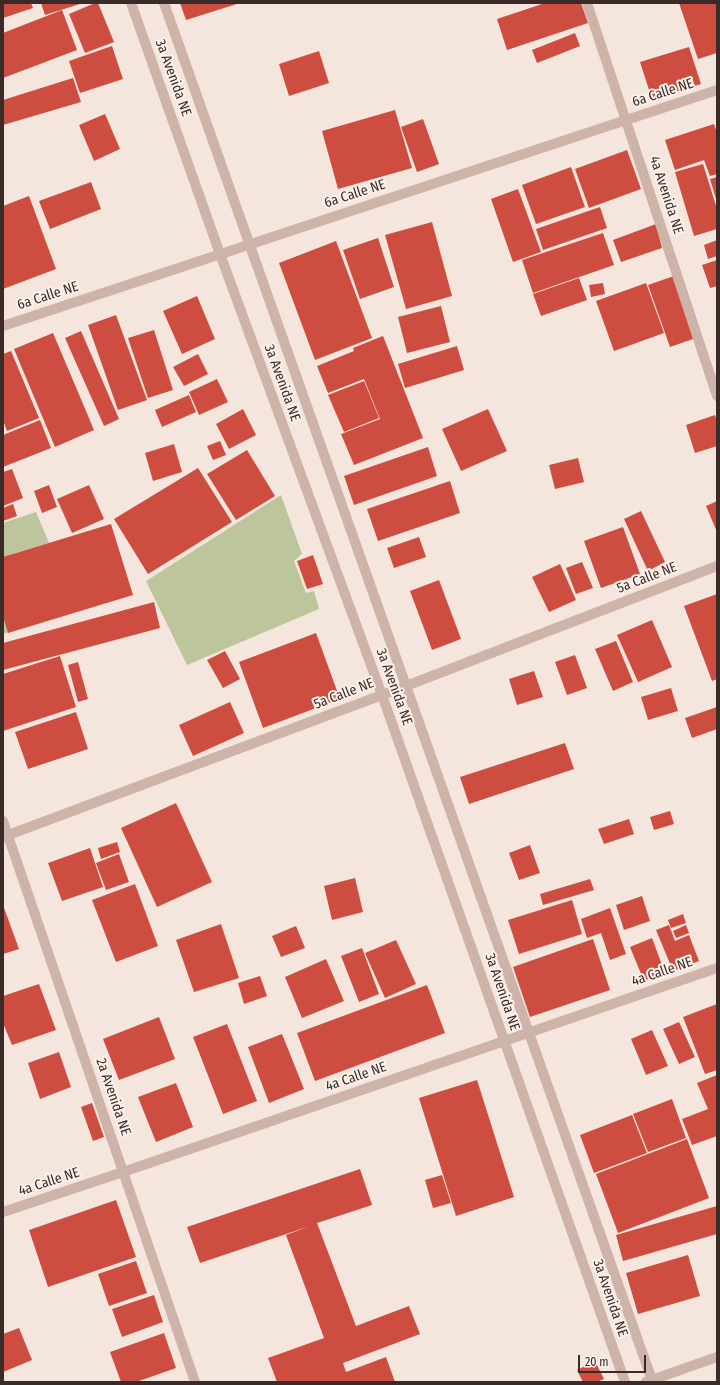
<!DOCTYPE html>
<style>
body{margin:0}
#map{position:relative;width:720px;height:1385px;overflow:hidden;background:#f4e6dd;font-family:"Fira Sans Condensed",sans-serif}
canvas{display:block}
.frame{position:absolute;inset:0;border:4px solid #3a2b29;pointer-events:none}
.scale{position:absolute;left:578px;top:1355px;width:68px;height:18px;box-sizing:border-box;border:2px solid #3a2b29;border-top:0;padding-left:5px;font-size:12px;line-height:14px;white-space:nowrap;color:#3a2b29;-webkit-text-stroke:3px #fbf1ea;paint-order:stroke}
</style>
<div id="map">
<canvas width="720" height="1385"></canvas>
<div class="frame"></div>
<div class="scale">20 m</div>
</div>
<script>
const c = document.querySelector('canvas').getContext('2d');
c.lineJoin = 'round';
function fill(path, color) { c.fillStyle = color; c.fill(path, 'evenodd'); }
const shape = rows => new Path2D(rows.map(r => 'M' + r).join(''));
function stroke(path, color, width, dash) { c.strokeStyle = color; c.lineWidth = width; c.lineCap = dash ? 'butt' : 'round'; c.setLineDash(dash || []); c.stroke(path); }
function drawText(font, color, halo, rows, align = 'center') {
  c.font = font + ' "Fira Sans Condensed",sans-serif'; c.lineWidth = 4; c.setLineDash([]); c.textBaseline = 'middle'; c.strokeStyle = halo; c.fillStyle = color; for (const [text, x, y, turn = 0] of rows) {
    c.save(); c.translate(x, y); c.rotate((+turn || 0) * Math.PI / 180); c.textAlign = isNaN(turn) ? turn : align; if (halo) c.strokeText(text, 0, 0); c.fillText(text, 0, 0); c.restore();
  }
}
const green = shape([
 [281,495,302,554,294,561,306,593,314,591,319,609,187,665,146,581],
 [36,512,49,543,15,553,35,624,3,634,3,523]
]);
const building = shape([
 [3,3,31,3,33,8,3,18],
 [41,3,83,3,45,15],
 [95,3,98,3,114,42,85,53,69,14],
 [180,3,240,3,186,20],
 [545,3,581,3,588,23,507,50,497,19],
 [679,3,717,3,717,53,698,59],
 [62,10,77,50,3,78,3,33],
 [575,33,580,46,537,63,532,50],
 [112,46,123,79,80,93,69,61],
 [689,47,701,84,652,99,640,62],
 [319,51,329,83,289,96,279,64],
 [73,78,81,102,3,125,3,100],
 [395,110,412,168,338,189,322,131],
 [105,114,120,149,94,161,79,125],
 [423,119,439,164,417,172,401,127],
 [714,124,717,133,717,174,710,176,704,160,675,170,665,140],
 [627,150,641,189,589,208,575,169],
 [703,164,717,209,717,229,694,236,675,172],
 [571,167,585,207,536,224,522,185],
 [717,177,717,202,710,179],
 [91,182,101,209,50,229,39,201],
 [518,189,541,252,513,262,491,199],
 [29,196,56,269,3,289,3,206],
 [600,207,607,228,543,250,536,229],
 [432,222,452,296,406,309,385,235],
 [656,224,662,248,621,262,613,240],
 [603,233,614,265,533,293,522,260],
 [378,238,394,287,360,299,343,250],
 [717,240,717,256,708,259,704,245],
 [336,241,372,338,315,360,279,263],
 [717,260,717,286,710,288,702,265],
 [674,276,696,338,670,347,648,285],
 [579,278,587,300,541,316,533,294],
 [603,283,605,294,591,297,589,285],
 [646,283,664,333,614,351,596,301],
 [197,296,215,339,182,354,163,311],
 [441,306,450,342,407,353,398,317],
 [116,315,147,400,118,410,88,325],
 [154,330,173,390,148,398,128,338],
 [81,331,119,419,104,426,65,338],
 [53,333,94,430,55,447,14,349],
 [383,336,423,438,354,465,341,434,380,419,364,379,328,393,317,366,354,351,353,348],
 [457,346,464,370,405,388,398,364],
 [11,351,39,418,7,431,3,420,3,354],
 [198,354,208,374,184,386,173,367],
 [217,379,228,402,199,415,189,392],
 [364,381,379,418,344,432,328,395],
 [189,395,196,412,162,427,155,410],
 [243,409,256,435,229,449,216,424],
 [488,409,507,451,461,471,442,429],
 [715,415,717,422,717,446,695,453,686,425],
 [40,420,51,448,3,467,3,435],
 [220,441,226,455,213,460,207,446],
 [174,444,182,472,153,481,145,453],
 [428,447,437,476,354,505,344,476],
 [247,450,275,496,236,520,207,474],
 [578,458,584,482,555,489,549,465],
 [198,468,232,522,148,574,114,519],
 [12,469,23,498,3,506,3,472],
 [450,481,460,513,378,541,367,509],
 [49,485,57,507,42,513,34,491],
 [89,485,104,519,72,533,57,499],
 [717,501,717,532,706,506],
 [13,504,17,516,3,521,3,508],
 [641,511,665,562,648,571,624,519],
 [111,524,133,595,8,633,3,616,3,557],
 [623,527,640,574,601,588,584,541],
 [419,537,426,557,394,568,387,548],
 [313,555,323,584,307,589,297,561],
 [582,562,593,588,576,594,566,568],
 [560,564,576,600,549,612,532,577],
 [439,580,461,639,432,650,410,591],
 [717,594,717,679,712,681,684,606],
 [154,602,160,628,3,670,3,643],
 [652,620,672,667,638,682,617,635],
 [316,633,340,699,263,728,239,662],
 [616,641,633,682,613,691,595,649],
 [225,651,240,679,223,688,207,660],
 [575,655,587,688,567,695,555,662],
 [60,656,76,707,3,731,3,674],
 [78,662,88,699,78,702,68,665],
 [534,671,543,697,517,705,509,679],
 [671,688,678,711,648,720,641,697],
 [230,702,244,733,193,756,179,725],
 [717,707,717,729,692,738,685,718],
 [76,712,88,749,28,769,15,732],
 [565,743,574,769,469,804,460,777],
 [176,803,212,882,157,907,121,828],
 [670,811,674,824,654,830,650,817],
 [629,819,634,834,604,844,598,829],
 [117,842,120,852,101,859,98,848],
 [530,845,540,873,519,880,509,853],
 [90,848,103,887,62,901,48,863],
 [119,854,129,882,106,890,96,863],
 [355,878,363,912,332,920,324,886],
 [590,879,594,890,543,905,540,894],
 [135,884,158,946,116,962,92,900],
 [642,896,650,921,624,930,616,905],
 [572,900,582,934,519,954,508,920],
 [3,905,19,949,3,954],
 [610,908,626,954,610,960,601,933,587,938,581,919],
 [683,914,686,923,671,928,668,920],
 [221,924,239,978,194,992,176,940],
 [669,925,675,941,689,935,699,961,673,971,656,930],
 [686,925,689,933,676,938,673,931],
 [296,926,305,948,281,957,272,936],
 [652,938,665,973,644,981,630,947],
 [593,939,610,990,530,1017,513,967],
 [396,940,416,984,385,998,365,953],
 [362,948,379,994,359,1002,341,956],
 [326,959,344,1001,302,1018,285,977],
 [260,976,267,996,244,1004,238,983],
 [39,984,56,1030,12,1045,3,1023,3,996],
 [427,985,445,1033,315,1081,297,1033],
 [717,1004,717,1070,705,1074,683,1017],
 [159,1017,175,1059,119,1080,103,1039],
 [679,1022,695,1057,679,1064,663,1029],
 [227,1024,257,1101,223,1114,193,1037],
 [652,1030,668,1066,646,1075,631,1039],
 [282,1034,304,1089,269,1103,248,1047],
 [59,1052,71,1087,40,1099,28,1063],
 [717,1075,717,1136,692,1145,682,1119,708,1109,697,1083],
 [477,1080,514,1197,456,1216,419,1098],
 [176,1083,193,1127,156,1142,138,1097],
 [672,1099,686,1138,648,1152,633,1114],
 [92,1103,104,1137,93,1141,81,1107],
 [632,1115,647,1153,594,1173,580,1135],
 [687,1139,709,1198,618,1233,596,1174],
 [360,1169,372,1205,317,1223,356,1326,409,1306,420,1334,343,1363,346,1372,386,1357,395,1382,277,1382,268,1358,324,1338,286,1235,310,1226,200,1263,187,1227],
 [442,1175,451,1203,433,1208,425,1180],
 [116,1200,136,1257,48,1287,29,1230],
 [717,1206,717,1234,623,1261,616,1235],
 [688,1255,700,1296,638,1314,626,1273],
 [136,1261,147,1293,109,1306,98,1274],
 [154,1295,163,1322,122,1337,112,1309],
 [19,1328,32,1360,3,1372,3,1334],
 [164,1333,176,1368,136,1382,121,1382,110,1352],
 [595,1361,604,1379,597,1382,583,1382,577,1370]
]);
const street = shape([
 [131,3,220,254,382,695,625,1382],
 [164,3,652,1380],
 [587,3,717,396],
 [3,326,717,90],
 [3,821,195,1382],
 [3,837,406,686,717,566],
 [3,1212,123,1172,717,968],
 [646,1382,717,1357]
]);
const streetNames = [
 ["3a Avenida NE",173,78,70],
 ["6a Calle NE",663,93,-18],
 ["6a Calle NE",355,194,-18],
 ["4a Avenida NE",666,195,72],
 ["6a Calle NE",48,296,-18],
 ["3a Avenida NE",282,383,70],
 ["5a Calle NE",647,578,-21],
 ["3a Avenida NE",394,687,70],
 ["5a Calle NE",344,694,-21],
 ["4a Calle NE",662,972,-19],
 ["3a Avenida NE",502,992,71],
 ["4a Calle NE",356,1077,-19],
 ["2a Avenida NE",113,1097,71],
 ["4a Calle NE",49,1182,-18],
 ["3a Avenida NE",610,1298,71]
];
fill(green, '#bdc59c');
fill(building, '#ce4d41');
stroke(street, '#cdb3a8', 10);
drawText('14px', '#3a2b29', '#fbf1ea', streetNames);
</script>
